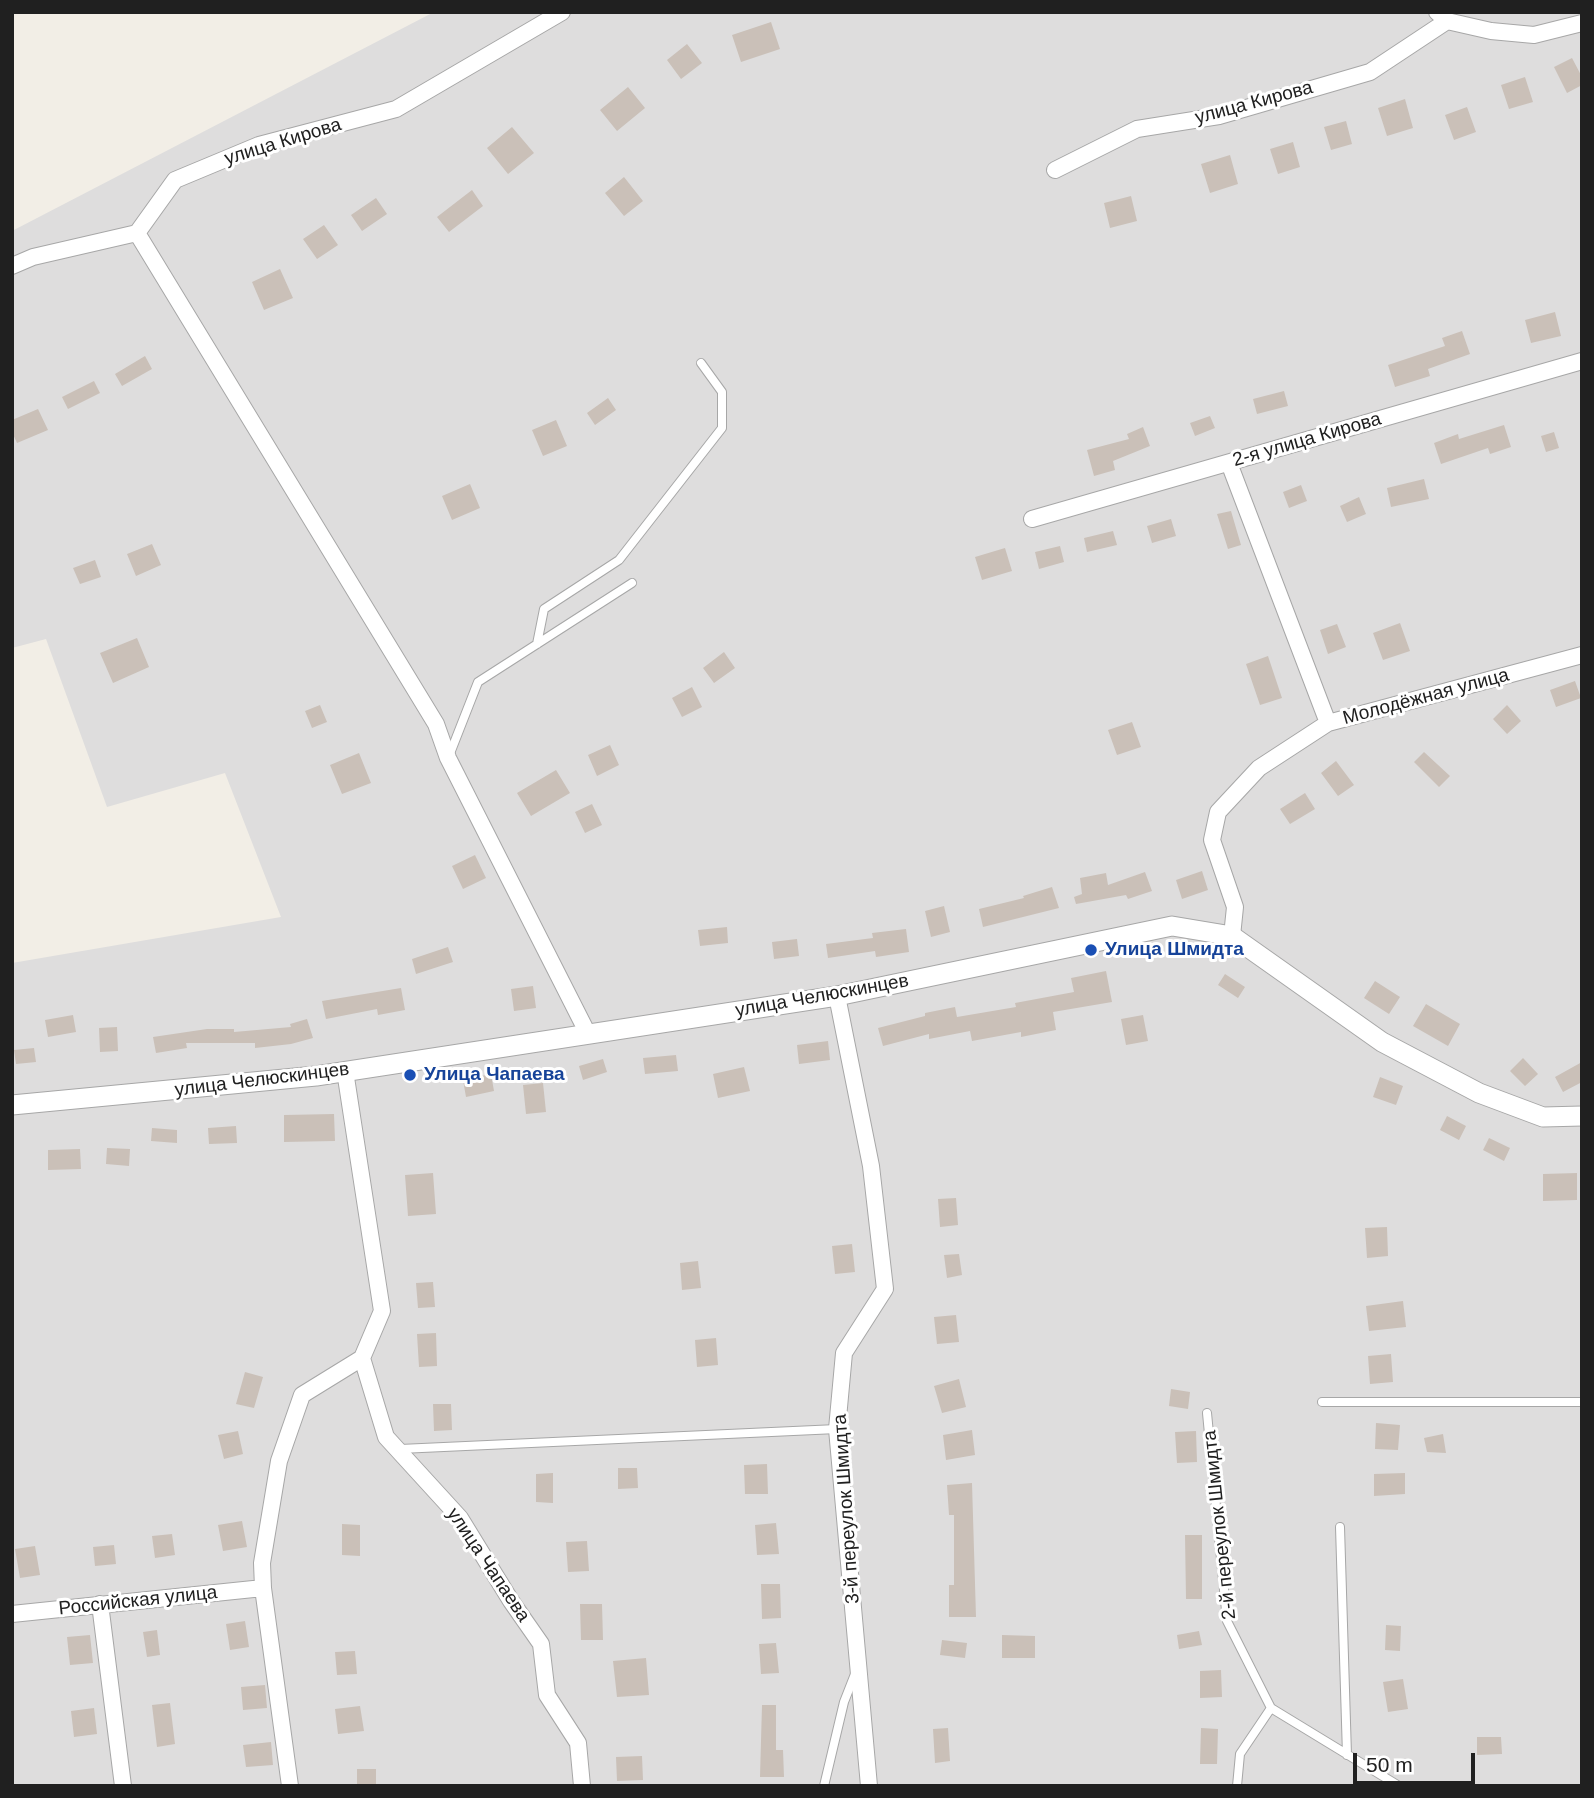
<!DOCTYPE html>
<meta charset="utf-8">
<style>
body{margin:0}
#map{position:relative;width:1594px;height:1798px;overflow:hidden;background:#f2eee6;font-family:Arial,sans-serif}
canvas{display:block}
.frame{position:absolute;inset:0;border:14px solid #202020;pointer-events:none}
.scale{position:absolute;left:1353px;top:1753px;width:122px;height:32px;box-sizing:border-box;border:4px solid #202020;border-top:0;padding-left:9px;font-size:21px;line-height:24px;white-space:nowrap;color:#202020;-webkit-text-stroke:5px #fff;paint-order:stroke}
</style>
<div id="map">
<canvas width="1594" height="1798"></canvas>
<div class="frame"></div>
<div class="scale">50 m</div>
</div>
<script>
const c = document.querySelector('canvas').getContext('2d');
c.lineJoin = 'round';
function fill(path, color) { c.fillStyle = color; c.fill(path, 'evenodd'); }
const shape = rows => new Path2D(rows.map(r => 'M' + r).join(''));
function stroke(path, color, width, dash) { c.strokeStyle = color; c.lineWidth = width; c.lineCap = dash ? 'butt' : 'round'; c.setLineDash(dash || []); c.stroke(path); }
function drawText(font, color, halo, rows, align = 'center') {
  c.font = font + ' Arial,sans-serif'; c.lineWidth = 6; c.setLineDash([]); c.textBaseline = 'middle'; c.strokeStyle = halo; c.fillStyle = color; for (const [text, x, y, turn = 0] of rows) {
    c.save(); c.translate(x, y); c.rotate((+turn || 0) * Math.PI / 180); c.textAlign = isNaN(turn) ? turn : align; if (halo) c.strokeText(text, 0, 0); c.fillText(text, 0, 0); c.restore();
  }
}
const residential = shape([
 [434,12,1582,12,1582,1786,12,1786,12,963,281,917,225,773,107,807,46,639,12,648,12,231]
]);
const building = shape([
 [771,22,780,49,741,62,732,35],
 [687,44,702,63,681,79,667,60],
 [1572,58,1582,77,1582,85,1567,93,1554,67],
 [1525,77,1533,102,1509,109,1501,85],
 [628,87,645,108,617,131,600,110],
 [1405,99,1413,128,1387,136,1378,108],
 [1467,107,1476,132,1454,140,1445,115],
 [1346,121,1352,144,1331,150,1324,127],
 [512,127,534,153,508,174,487,148],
 [1293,142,1300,167,1278,174,1270,149],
 [1230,155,1238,184,1210,193,1201,164],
 [624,177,643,201,624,216,605,193],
 [472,190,483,206,449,232,437,217],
 [1131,196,1137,221,1110,228,1104,203],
 [376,198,387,214,362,231,351,215],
 [324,225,338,245,317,259,303,239],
 [280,269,293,298,264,310,252,282],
 [1555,312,1561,336,1531,343,1525,320],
 [1462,331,1470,354,1428,369,1430,376,1395,387,1388,365,1445,346,1442,338],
 [145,356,152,369,122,386,115,374],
 [94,381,100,393,68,409,62,397],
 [1284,391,1288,406,1257,414,1253,399],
 [608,398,616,410,595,425,587,413],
 [38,409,48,430,17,443,12,432,12,420],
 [1210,416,1215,428,1195,436,1190,423],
 [556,420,567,446,543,456,532,430],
 [1504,425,1511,447,1490,454,1488,448,1441,464,1434,443,1458,434,1459,439],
 [1143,427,1150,446,1113,461,1115,470,1094,476,1087,450,1129,439,1127,434],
 [1554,432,1559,448,1546,452,1541,436],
 [1424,479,1429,499,1391,507,1387,488],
 [470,484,480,508,452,520,442,496],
 [1301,485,1307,501,1289,508,1283,492],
 [1359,497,1366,514,1347,522,1340,506],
 [1231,511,1241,545,1228,549,1217,514],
 [1171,519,1176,536,1152,543,1147,526],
 [1113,531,1117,545,1087,552,1084,538],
 [152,544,161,565,136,576,127,554],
 [1060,546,1064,562,1039,569,1035,552],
 [1005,548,1012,571,982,580,975,557],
 [95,560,101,577,80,584,73,568],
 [1400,623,1410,651,1383,660,1373,633],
 [1337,624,1346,647,1328,654,1320,630],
 [137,638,149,667,113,683,100,653],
 [724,652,735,668,714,683,703,668],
 [1268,656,1282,698,1260,705,1246,664],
 [1575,681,1581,698,1556,707,1550,690],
 [692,687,702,707,682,717,672,698],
 [320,705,327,722,312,728,305,711],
 [1507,705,1521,721,1507,734,1493,719],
 [1132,722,1141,747,1117,755,1108,730],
 [610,745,619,765,597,776,588,755],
 [1424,752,1450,776,1439,787,1414,762],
 [359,753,371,783,342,794,330,765],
 [1336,761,1354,785,1338,796,1321,773],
 [556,770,570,793,531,816,517,793],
 [1305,793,1315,809,1290,824,1280,809],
 [592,804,602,825,585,833,575,812],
 [475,855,486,878,463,889,452,866],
 [1202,871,1208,890,1182,899,1176,880],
 [1145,872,1152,891,1128,899,1126,895,1076,904,1074,897,1082,894,1080,878,1106,873,1108,885],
 [1052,887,1059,908,983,927,979,909,1024,898,1023,896],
 [944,906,950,932,931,937,925,911],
 [727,927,728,943,700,946,698,930],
 [906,929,909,952,876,957,875,951,828,958,826,944,873,938,872,933],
 [797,939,799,956,774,959,772,942],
 [448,947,453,962,416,974,412,959],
 [1106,971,1112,1002,1053,1012,1056,1030,1021,1037,1021,1032,972,1041,970,1031,929,1039,929,1034,883,1046,878,1028,925,1016,925,1013,955,1007,957,1017,1016,1007,1015,1003,1074,992,1071,978],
 [1225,974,1245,987,1238,998,1218,985],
 [1375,981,1400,997,1389,1014,1364,998],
 [533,986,536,1008,514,1011,511,989],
 [401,988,405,1010,378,1015,377,1009,326,1019,322,1001],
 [1426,1004,1460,1024,1448,1046,1413,1026],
 [73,1015,76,1032,48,1037,45,1020],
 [1143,1015,1148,1041,1126,1045,1121,1019],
 [307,1019,313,1038,291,1044,255,1048,255,1043,186,1043,187,1048,156,1053,153,1037,207,1029,234,1029,234,1032,291,1027,290,1024],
 [117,1027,118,1051,100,1052,99,1028],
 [828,1041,830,1060,799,1064,797,1045],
 [34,1048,36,1062,16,1064,14,1050],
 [676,1055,678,1071,645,1074,643,1058],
 [1523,1058,1538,1074,1525,1086,1510,1071],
 [603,1059,607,1072,583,1080,579,1066],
 [1582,1062,1582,1082,1563,1092,1555,1077],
 [744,1067,750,1091,718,1098,713,1074],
 [491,1074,494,1091,466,1097,463,1080],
 [1380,1077,1403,1086,1396,1105,1373,1097],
 [543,1083,546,1112,526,1114,523,1085],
 [334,1114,335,1141,284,1142,284,1115],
 [1447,1116,1466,1126,1459,1140,1440,1130],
 [236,1126,237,1143,209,1144,208,1128],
 [152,1128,177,1130,177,1143,151,1141],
 [1489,1138,1510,1148,1504,1161,1483,1150],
 [107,1148,130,1149,129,1166,106,1164],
 [80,1149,81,1169,48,1170,48,1150],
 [433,1173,436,1214,408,1216,405,1175],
 [1577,1173,1577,1200,1543,1201,1543,1174],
 [956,1198,958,1225,940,1227,938,1199],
 [1387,1227,1388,1256,1367,1258,1365,1228],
 [852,1244,855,1272,835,1274,832,1246],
 [959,1254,962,1275,947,1278,944,1255],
 [698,1261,701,1288,682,1290,680,1263],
 [433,1282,435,1307,418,1308,416,1283],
 [1403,1301,1406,1327,1369,1331,1366,1306],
 [956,1315,959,1342,937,1344,934,1317],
 [436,1333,437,1366,419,1367,417,1334],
 [716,1338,718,1365,697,1367,695,1340],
 [1391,1354,1393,1382,1370,1384,1368,1356],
 [245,1372,263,1377,254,1408,236,1404],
 [959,1379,966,1407,942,1413,934,1386],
 [1171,1389,1190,1392,1188,1409,1169,1406],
 [433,1404,451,1404,452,1430,434,1431],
 [1376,1423,1400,1425,1398,1450,1375,1449],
 [972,1430,975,1455,946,1460,943,1435],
 [238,1431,243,1454,224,1459,218,1435],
 [1196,1431,1197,1462,1177,1463,1175,1432],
 [1443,1434,1446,1453,1427,1452,1424,1438],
 [767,1464,768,1494,745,1494,744,1465],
 [618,1468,637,1468,638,1488,618,1489],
 [553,1473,553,1503,536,1502,536,1474],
 [1405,1473,1405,1494,1374,1496,1374,1474],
 [972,1483,976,1617,949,1617,949,1585,954,1585,954,1515,949,1515,947,1485],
 [242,1521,247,1547,223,1551,218,1525],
 [776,1523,779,1554,757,1555,755,1525],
 [342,1524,360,1525,360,1556,342,1555],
 [172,1534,175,1555,155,1558,152,1536],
 [1185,1535,1202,1535,1202,1599,1186,1599],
 [587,1541,589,1571,568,1572,566,1542],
 [114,1545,116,1564,95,1566,93,1547],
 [35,1546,40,1575,20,1578,15,1549],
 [761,1584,780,1584,781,1618,762,1619],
 [580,1604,602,1604,603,1640,581,1640],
 [245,1621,249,1647,230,1650,226,1624],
 [1386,1625,1401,1626,1400,1651,1385,1650],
 [157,1630,160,1655,147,1657,143,1632],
 [1199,1631,1202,1645,1179,1649,1177,1635],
 [90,1635,93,1663,70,1665,67,1637],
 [1002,1635,1035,1636,1035,1658,1002,1658],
 [942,1640,967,1643,965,1658,940,1655],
 [776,1643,779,1673,761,1674,759,1644],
 [355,1651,357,1674,337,1675,335,1652],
 [646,1658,649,1695,617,1697,613,1661],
 [1221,1670,1222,1697,1200,1698,1200,1671],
 [1403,1679,1408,1709,1388,1712,1383,1682],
 [265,1685,267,1708,243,1710,241,1687],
 [170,1703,175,1744,157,1747,152,1705],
 [762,1705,776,1705,776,1750,783,1750,784,1777,760,1777],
 [360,1706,364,1731,338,1734,335,1709],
 [94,1708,97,1734,74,1737,71,1711],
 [948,1728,950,1761,935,1763,933,1729],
 [1201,1728,1218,1729,1217,1764,1200,1764],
 [1477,1737,1501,1737,1502,1754,1477,1755],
 [271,1742,273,1765,246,1767,243,1745],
 [642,1756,643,1780,617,1781,616,1757],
 [357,1769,376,1769,376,1784,357,1784]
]);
const service = shape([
 [537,644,544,609,619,560,722,428,722,392,701,363],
 [449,756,478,682,632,583],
 [1322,1402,1582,1402],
 [1207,1413,1227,1621,1271,1708,1240,1754,1237,1786],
 [400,1449,837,1429],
 [1340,1527,1347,1755],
 [1271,1708,1399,1786],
 [824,1786,844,1702,855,1674]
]);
const minor = shape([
 [1437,12,1447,21,1491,31,1534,35,1582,23],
 [1055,170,1137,129,1219,116,1370,72,1447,21],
 [137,233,436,724,448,758,588,1034],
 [12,266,33,257,137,233,175,180,259,145,396,109,562,12],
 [1229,463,1328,723],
 [1032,519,1582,361],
 [1232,936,1235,907,1212,840,1218,812,1259,768,1328,723,1582,655],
 [837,996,871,1166,885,1289,844,1353,837,1429,869,1786],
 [345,1071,382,1311,362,1358,386,1437,460,1518,511,1601,541,1644,547,1695,578,1743,582,1786],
 [100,1604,123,1786],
 [12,1614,263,1588],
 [290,1786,263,1588,262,1563,279,1461,302,1395,362,1358]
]);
const tertiary = shape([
 [12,1105,316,1076,837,996,1172,926,1232,936,1382,1042,1479,1093,1543,1117,1582,1116]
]);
const markers = [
 [1091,950,7,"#1a4fb4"],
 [410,1075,7,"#1a4fb4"]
];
const streetNames = [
 ["улица Кирова",1254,103,-15],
 ["улица Кирова",283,142,-17],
 ["2-я улица Кирова",1307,440,-16],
 ["Молодёжная улица",1426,697,-15],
 ["улица Челюскинцев",822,996,-10],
 ["улица Челюскинцев",262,1080,-7],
 ["3-й переулок Шмидта",847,1509,-94],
 ["2-й переулок Шмидта",1220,1525,-96],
 ["улица Чапаева",488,1565,56],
 ["Российская улица",138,1601,-6]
];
const transitNames = [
 ["Улица Шмидта",1105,950],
 ["Улица Чапаева",424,1075]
];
fill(residential, '#dedddd');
fill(building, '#cac0b8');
stroke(service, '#a7a7a7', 10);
stroke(minor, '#a7a7a7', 18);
stroke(tertiary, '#a7a7a7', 21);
stroke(service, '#fff', 8);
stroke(minor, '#fff', 16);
stroke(tertiary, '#fff', 19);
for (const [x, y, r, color] of markers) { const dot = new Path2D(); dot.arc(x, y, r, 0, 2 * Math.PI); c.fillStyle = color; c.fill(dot); stroke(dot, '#fff', 2.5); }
drawText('19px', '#202020', '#fff', streetNames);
drawText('bold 19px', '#164399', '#fff', transitNames, 'left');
</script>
